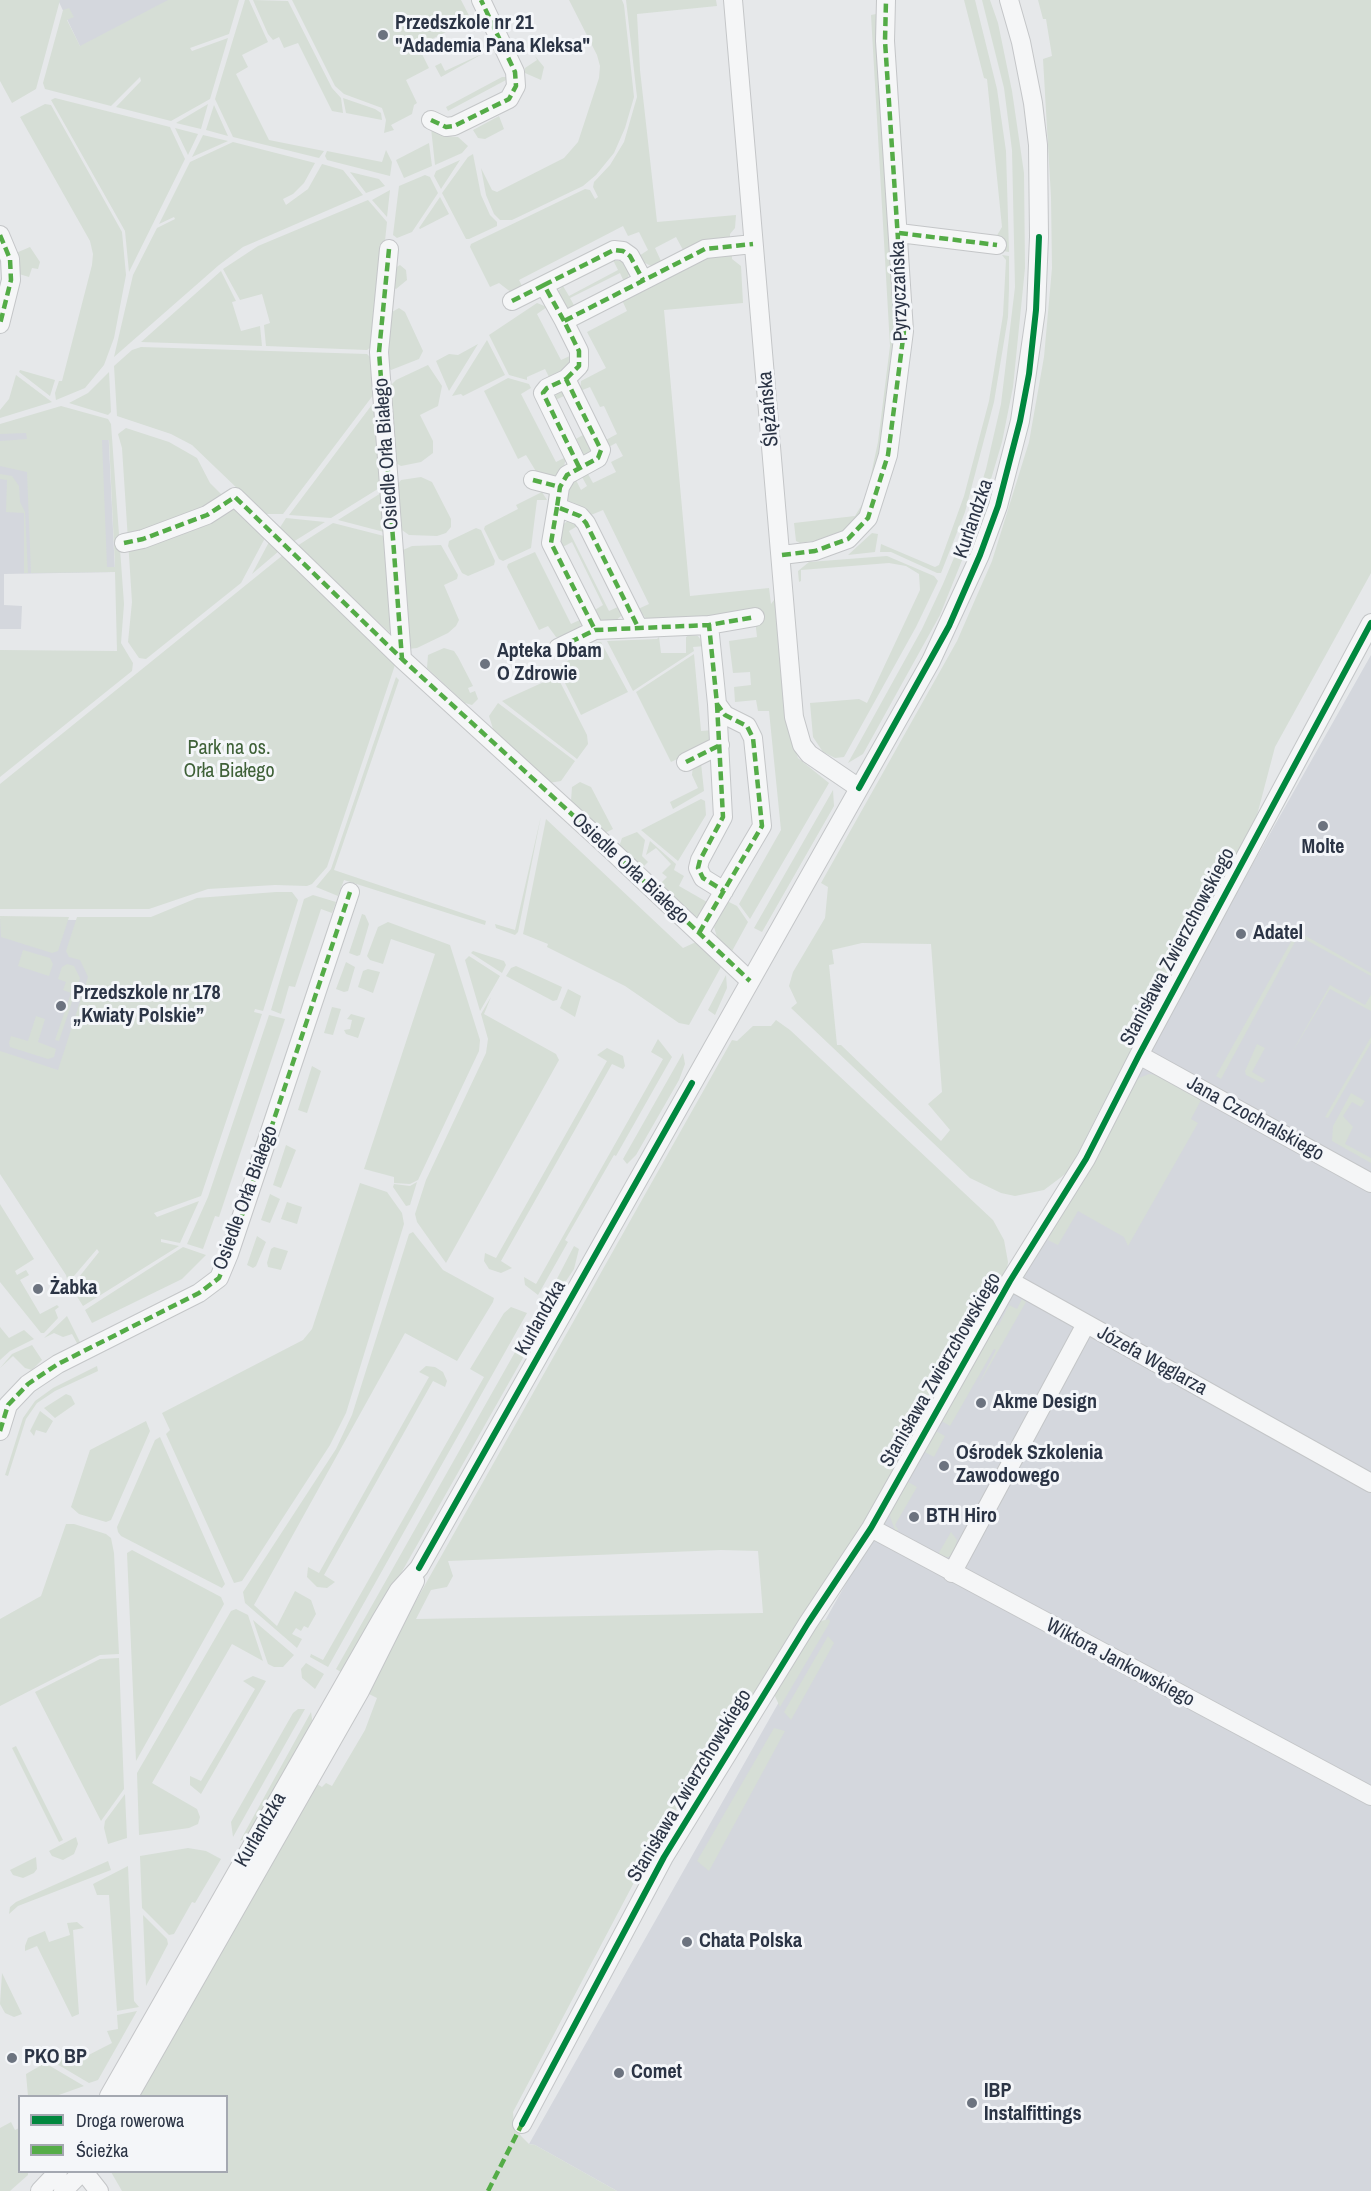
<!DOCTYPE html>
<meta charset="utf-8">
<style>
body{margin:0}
#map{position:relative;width:1371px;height:2191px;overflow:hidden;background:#e6e8ea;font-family:"Archivo Narrow",sans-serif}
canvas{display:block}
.legend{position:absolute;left:18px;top:2095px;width:210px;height:78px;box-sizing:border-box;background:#f4f6f9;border:2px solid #a4a8b1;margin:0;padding:8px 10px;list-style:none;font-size:18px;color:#2b3445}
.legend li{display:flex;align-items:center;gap:12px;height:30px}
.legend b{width:30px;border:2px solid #a4a8b1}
</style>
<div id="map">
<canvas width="1371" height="2191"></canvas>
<ul class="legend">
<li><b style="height:8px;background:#00873e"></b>Droga rowerowa</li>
<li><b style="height:8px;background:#54ac47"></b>Ścieżka</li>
</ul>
</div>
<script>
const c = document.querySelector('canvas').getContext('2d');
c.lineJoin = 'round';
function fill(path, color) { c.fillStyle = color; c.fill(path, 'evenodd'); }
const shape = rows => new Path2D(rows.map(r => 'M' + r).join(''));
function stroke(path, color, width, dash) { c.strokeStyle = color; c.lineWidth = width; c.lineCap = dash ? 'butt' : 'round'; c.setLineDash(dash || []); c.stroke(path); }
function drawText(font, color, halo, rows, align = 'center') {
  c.font = font + ' "Archivo Narrow",sans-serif'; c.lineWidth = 6; c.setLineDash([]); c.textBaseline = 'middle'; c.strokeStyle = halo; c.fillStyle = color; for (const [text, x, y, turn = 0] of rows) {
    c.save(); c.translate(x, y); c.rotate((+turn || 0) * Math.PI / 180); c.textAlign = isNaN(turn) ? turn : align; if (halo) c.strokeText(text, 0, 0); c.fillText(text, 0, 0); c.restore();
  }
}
const built = shape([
 [58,0,232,0,95,78],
 [108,424,115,572,4,574,4,605,22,606,21,629,0,629,0,428],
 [1371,655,1371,2191,617,2191,535,2145,529,2144],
 [0,919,150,921,85,1120,0,1091]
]);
const green = shape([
 [0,0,60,0,36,89,12,103,0,81],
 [168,0,239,0,229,34,190,48,192,51,228,38,210,99,171,121,116,107,141,81,140,77,111,106,45,89,43,83,63,10,69,8,74,17,67,20,80,46],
 [245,0,249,0,268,42,242,55,248,67,236,74,269,140,324,151,319,158,233,137,215,99],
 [253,0,288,1,332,88,341,98,343,113,332,111,298,43,284,48,279,37,273,40,268,34],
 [292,0,461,0,476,29,473,31,468,21,418,46,429,68,406,80,417,103,414,105,412,114,391,125,394,130,384,133,386,120,382,108,344,94,335,86],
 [569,0,622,0,624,5,634,97,625,128,614,153,596,175,583,186,512,220,500,220,494,214,486,195,481,168,492,190,497,192,564,158,578,142,599,78,600,66,597,55],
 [626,0,716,0,717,6,637,14,640,70,657,222,736,215,735,228,730,234,730,239,688,251,683,250,676,237,655,248,661,261,660,265,651,266,643,262,639,256,648,250,639,232,628,236,623,226,519,280,524,290,512,293,499,283,490,287,470,247,471,244,585,189,590,190,595,199,598,197,593,187,594,182,610,165,624,142,637,97],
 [964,0,975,0,997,89,1006,151,1009,252,996,250,996,237,1002,227,987,79,984,78],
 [982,0,990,0,998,23,1012,91,1024,173,1025,268,1013,387,1002,442,981,513,940,615,863,754,848,763,922,629,943,584,971,517,986,469,1001,404,1015,287,1012,150,1004,88],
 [1038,0,1371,0,1371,573,1275,747,1251,838,1105,1100,1075,1159,1068,1172,1044,1190,1015,1196,1001,1193,970,1178,791,1008,797,1003,789,986,793,972,825,918,828,887,821,883,957,641,992,561,1029,442,1044,357,1052,268,1051,197,1043,59,1052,56,1046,19,1043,19],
 [862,943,931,944,942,1092,928,1104,950,1130,941,1141,841,1045,837,1045,829,965,834,964,832,950],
 [876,14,893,288,894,342,882,445,869,501,849,529,831,538,800,543,796,541,794,523,855,516,866,498,878,442,890,346,871,15],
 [486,52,441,77,435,66,441,63,445,71],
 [535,56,544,67,541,80,525,73,525,68,537,60],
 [502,77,506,77,506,80,448,111,446,107],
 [55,98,170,127,185,159,129,272,125,231,51,100],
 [343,98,375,109,381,113,382,120,346,113],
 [45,104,51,105,122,232,126,275,114,338,104,365,85,388,56,400,55,393,59,381,62,381,92,265,93,254,90,241,20,117],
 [208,104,201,129,176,123],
 [214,105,228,136,206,130],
 [499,116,504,129,485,139,478,138,473,130],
 [175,128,198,134,188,155],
 [431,128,444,136,458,137,468,146,462,153,435,165],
 [203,135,228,141,192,157],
 [233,142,315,163,304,183,293,194,283,199,286,205,308,189,322,164,343,170,363,195,243,247,219,265,114,357,133,275,157,228,175,219,174,217,159,224,190,162],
 [429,143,432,166,404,178,396,160],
 [386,150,392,162,390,176,327,160,325,156,327,151,382,162],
 [473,154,481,195,490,215,497,222,497,226,469,239,466,239,442,193,468,157],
 [460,160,441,189,434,176,436,171],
 [350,172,379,179,385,186,366,193],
 [425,175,430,177,438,193,412,232,397,238,393,235,399,186],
 [390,190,387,217,372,200],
 [440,197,449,214,420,229,419,228],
 [368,200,387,222,374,345,367,350,266,346,264,325,270,323,262,294,240,300,223,269,258,246],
 [30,247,40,262,38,269,32,268,29,277,19,274,16,253],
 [732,254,732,259,741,266,743,303,664,310,690,596,769,588,771,604,777,596,789,732,798,758,829,783,750,919,739,904,781,830,769,711,758,711,756,700,735,702,734,687,751,685,750,672,733,673,729,641,757,637,754,610,690,620,649,622,638,609,649,604,603,510,591,515,567,502,566,497,572,482,576,480,581,490,587,486,582,477,588,474,593,483,616,472,611,462,623,456,616,443,605,449,604,441,617,434,604,406,600,407,590,387,580,391,581,381,606,368,587,332,627,311,622,300,711,255],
 [1002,255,1009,256,1009,288,1008,317,994,402,965,512,941,573,937,573,891,552,880,552,881,544,935,567,939,565,964,496,989,401,1003,315,1006,260],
 [613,260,624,262,630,272,625,284,620,273,570,298,576,309,569,311,563,307,557,296,558,291,563,286,569,296,618,270],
 [400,265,406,270,407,280,396,289,394,288,395,268],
 [221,271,236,301,232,302,241,331,260,326,262,346,141,342],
 [537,303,547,307,537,314,561,360,572,355,572,366,550,379,545,369,527,377,527,380,509,375,489,335],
 [399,308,405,312,423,351,419,359,391,370,386,365,390,318,392,312],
 [487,340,505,375,463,396,461,394,452,396],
 [478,344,449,391,436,361,449,354,458,355],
 [141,347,367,354,372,359,374,394,283,514,264,514,192,445,171,434,117,416,114,366,132,350],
 [428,365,442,386,438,406,420,415,433,441,433,453,421,462,401,466,394,462,389,387,396,380],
 [20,370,55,380,50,396,19,372],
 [109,372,111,412,108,415,69,403,88,393],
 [16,375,52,402,0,418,0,410,9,399],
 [508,378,529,384,531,388,521,394,556,462,566,457,564,467,556,475,551,477,537,473,526,455,518,459,484,391],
 [562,391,566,394,592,451,585,456,572,441,583,435,564,396,553,401,557,392],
 [374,402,381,487,331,518,289,515],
 [61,406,108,419,111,424,124,604,121,643,133,663,132,671,0,777,0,650,117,651,115,572,31,573,27,472,0,466,0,441,27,439,26,433,0,434,0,424],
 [102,440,109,440,115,567,107,567],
 [126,428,169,442,197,458,210,483,265,538,241,583,146,659,139,658,128,642,132,602,122,448,118,434],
 [0,474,12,476,19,486,20,502,25,512,28,573,24,573,24,513,6,512,7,480,0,479],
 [421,477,432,482,451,519,451,527,446,533,437,536,409,535,399,528,395,488,401,480],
 [542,492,547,500,537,500,531,548,503,561,499,559,484,529,485,526,518,509,516,505],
 [381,493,384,532,338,520],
 [286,518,325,522,293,542,279,529],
 [569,520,579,525,569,531,609,611,620,606,621,616,613,623,600,621,593,611,603,605,572,542,561,548,559,543,562,525],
 [333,523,384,536,391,634,297,546],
 [476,528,481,530,495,561,494,565,468,576,462,573,448,546,449,541],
 [872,533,878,534,875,552,848,555],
 [269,542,279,551,252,574],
 [441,545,458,575,457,579,444,585,459,620,456,626,448,633,417,648,408,649,403,550,412,546],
 [535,552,571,624,582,619,579,632,563,639,556,637,548,626,539,630,507,567,508,564],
 [283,555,395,665,327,867,312,884,307,886,275,885,208,889,149,909,0,909,0,784],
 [887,556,934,576,938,581,916,627,844,757,835,758,823,752,813,737,810,703,859,699,867,703,920,590,919,574,906,566,889,563,801,570,801,581,799,582,798,571,809,562],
 [689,635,698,636,705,646,693,647,694,651,633,691,607,641,657,639,659,637,661,653,686,653,686,637],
 [601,642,628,692,581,715,559,671,560,666,568,661,578,647],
 [444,648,454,651,458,657,473,686,468,688,470,693,475,691,478,699,472,705,465,703,427,668,428,655],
 [694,654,701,731,713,730,712,737,704,746,671,762,636,692],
 [557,676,587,735,588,744,577,759,502,701],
 [396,677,399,680,334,870,486,921,485,925,344,880,338,896,316,887,331,869],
 [498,703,575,761,561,781,549,783,494,732,489,716],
 [711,757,712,761,701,763,704,791,673,809,670,802,698,788,692,775,693,765],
 [580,782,591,787,613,829,605,833,571,801,572,787],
 [833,790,834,806,762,932,754,928],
 [701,799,705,801,706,815,678,861,641,830],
 [541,816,518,932,515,935,496,928,495,924,515,930],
 [546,819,683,948,696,942,719,963,721,967,689,1025,679,1023,625,986,547,947,548,944,523,934],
 [637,832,645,840,642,856,648,862,642,868,619,847,622,838],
 [650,841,676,864,674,870,684,876,679,886,707,902,701,916,694,917,659,885,667,877,662,873,671,864,656,848,646,855],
 [276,892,292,892,298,900,263,1011,255,1009,254,1012,262,1014,201,1196,154,1213,157,1217,199,1201,180,1243,161,1239,161,1242,179,1246,83,1306,71,1287,99,1252,97,1249,68,1283,66,1275,0,1174,0,1051,58,1070,88,977,80,960,69,957,66,951,77,917,151,917,197,898],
 [313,895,336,902,332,913,321,909,295,987,289,986,281,1014,271,1010,304,899],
 [727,901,737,906,748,922,731,953,717,937,714,927],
 [362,914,365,915,369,924,360,955,357,956,349,953],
 [0,916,69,917,58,951,52,953,1,937],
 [388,922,450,945,480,1040,479,1051,418,1180,410,1184,394,1183,394,1177,364,1169,435,954,391,939,383,964,370,960,367,956,378,927],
 [1297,931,1371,973,1371,976,1301,937,1297,938,1221,1079,1216,1076],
 [23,950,50,958,53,964,49,976,18,966],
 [473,951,504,961,506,965,502,973,471,953],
 [469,956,500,976,480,1011,465,960],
 [346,962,355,967,348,991,344,992,336,989],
 [67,964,74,966,80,978,59,1041,55,1040,71,993,63,990,66,982,58,979,62,967],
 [516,966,562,987,557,1000,553,1001,506,976,511,968],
 [368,969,380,972,373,993,358,987,363,971],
 [726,975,727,988,715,1015,708,1010],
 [1330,985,1365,1005,1371,995,1371,1011,1330,989,1290,1056],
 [568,989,581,996,575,1017,560,1008],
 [491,997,484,1014,556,1054,559,1060,446,1263,417,1222,415,1214,426,1180,486,1053,488,1039,481,1014],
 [332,1007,341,1009,333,1035,324,1033],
 [351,1014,365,1018,358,1038,346,1034,344,1030,350,1029,352,1020,347,1019],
 [269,1015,285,1019,219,1217,215,1216,203,1249,187,1244,208,1197],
 [36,1016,45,1019,38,1042,56,1049,54,1057,48,1059,10,1047,9,1043,11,1036,28,1041],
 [776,1020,790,1030,993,1220,1004,1240,1008,1262,1007,1269,963,1349,836,1572,750,1701,738,1708,649,1854,513,2112,514,2124,521,2136,529,2144,535,2145,617,2191,122,2191,111,2172,226,2172,226,2096,136,2096,317,1784,322,1787,326,1783,332,1786,365,1730,377,1698,369,1694,371,1688,368,1686,732,1040,737,1041,753,1026,771,1026],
 [721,1550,758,1551,763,1613,416,1619,431,1590,447,1587,453,1576,448,1561],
 [1371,1037,1371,1043,1328,1118,1325,1117],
 [658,1039,672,1057,616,1156,614,1155,565,1240,568,1242,538,1295,525,1285,524,1277,536,1284,663,1059,651,1052],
 [1257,1044,1265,1048,1252,1072,1266,1080,1262,1083,1246,1075,1245,1071],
 [607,1048,623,1056,625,1066,623,1069,612,1064,501,1261,512,1268,501,1273,489,1269,484,1261,485,1253,496,1258,607,1061,597,1055],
 [683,1053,685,1064,679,1080,636,1155,627,1164,623,1159],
 [312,1066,321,1071,307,1113,298,1110],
 [1149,1074,1158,1075,1202,1098,1191,1119,1198,1123,1128,1246,1124,1237,1078,1211,1058,1245,1044,1238,1134,1080],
 [1351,1093,1365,1101,1361,1107,1352,1102,1343,1116,1353,1127,1345,1144,1371,1158,1371,1163,1332,1141,1333,1126],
 [286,1145,296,1150,281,1188,273,1185],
 [417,1182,410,1205,406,1206,393,1187,394,1184,410,1186],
 [360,1183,387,1192,402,1213,404,1224,346,1413,330,1445,242,1581,234,1583,166,1434,170,1430,162,1413,303,1340,312,1329],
 [270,1194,280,1199,270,1223,261,1220],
 [287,1202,302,1207,297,1224,281,1219],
 [0,1204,34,1259,15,1271,17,1275,26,1270,29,1275,20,1280,40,1314,57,1305,59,1307,55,1310,58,1318,44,1333,41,1333,0,1282],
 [413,1232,443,1270,494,1298,493,1302,457,1361,405,1333,254,1605,277,1626,295,1591,311,1600,316,1614,308,1628,304,1626,301,1631,296,1628,292,1634,302,1639,297,1648,245,1603,243,1592,336,1449,352,1415,409,1234],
 [257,1236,266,1242,256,1266,253,1268,247,1265],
 [574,1246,579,1249,574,1269,562,1287,548,1296],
 [183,1247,206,1255,182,1279,92,1323,85,1310],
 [274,1247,288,1251,281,1270,268,1267,267,1263,271,1249],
 [1022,1299,1026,1302,978,1386,996,1350,994,1349,950,1426,940,1420,994,1326,999,1325,1009,1305,1017,1309],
 [511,1307,527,1313,328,1667,310,1657,311,1654,323,1660,484,1377,470,1369,504,1313],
 [536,1315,539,1322,537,1333,344,1674,336,1669],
 [67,1316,81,1344,78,1345,72,1334,63,1337,54,1333,44,1338],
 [0,1327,9,1338,24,1330,34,1339,10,1351,0,1360],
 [32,1345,42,1360,32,1370,25,1368,13,1356,0,1368,12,1354],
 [97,1366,98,1371,55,1391,37,1403,26,1419,8,1476,5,1475,23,1418,35,1401,53,1388],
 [426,1366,435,1367,443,1372,447,1381,445,1387,433,1381,324,1575,335,1582,327,1588,317,1587,307,1577,308,1567,319,1573,429,1377,419,1372],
 [66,1394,71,1396,75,1404,55,1418,44,1408],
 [40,1411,53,1421,46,1433,36,1430,34,1436,30,1431],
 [146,1421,150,1431,111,1520,106,1522,79,1514,71,1507,90,1450],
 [934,1430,945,1436,934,1457,923,1451],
 [160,1437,225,1584,222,1588,121,1536,118,1532,117,1527,155,1440],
 [906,1481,917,1487,895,1525,898,1529,896,1533,889,1514],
 [66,1524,74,1524,106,1534,111,1538,114,1553,119,1654,100,1655,0,1706,0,1619,41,1596],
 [951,1532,957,1540,953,1554,948,1557,937,1556],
 [132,1550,221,1597,224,1604,136,1761,127,1553],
 [236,1609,248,1615,263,1661,232,1644,152,1783,197,1809,200,1817,198,1824,189,1828,139,1835,137,1773,231,1611],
 [829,1619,830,1622,780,1707,773,1692,817,1622],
 [253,1620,294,1655,283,1667,274,1667,268,1664],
 [828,1636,834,1643,791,1720,784,1712],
 [119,1658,124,1789,101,1821,35,1692,100,1659],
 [306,1663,324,1674,315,1689,302,1678,301,1669],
 [253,1676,266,1681,201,1794,190,1785,190,1776,201,1781,255,1689,243,1681],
 [298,1709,305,1709,233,1837,231,1822,293,1713],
 [311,1712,313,1726,251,1835,240,1841],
 [774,1728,785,1731,709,1871,697,1861],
 [16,1746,63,1840,59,1842,12,1748],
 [125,1794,127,1838,108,1844,104,1828,105,1821],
 [76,1837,78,1844,74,1854,63,1860,52,1856,49,1851],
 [188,1848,206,1851,221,1859,195,1903,192,1902,174,1934,169,1935,142,1908,140,1856],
 [36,1857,37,1869,34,1873,23,1878,13,1875,10,1870],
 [108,1861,111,1870,18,1906,9,1914,10,1907,16,1902],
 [128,1866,134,2001,139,2007,117,2011,109,1895,97,1895,93,1884],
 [143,1915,167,1939,168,1944,146,1986],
 [77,1922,84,1928,73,1930,79,2014,72,2017,37,1946,25,1951,25,1946,28,1938,45,1931,49,1942,70,1935,67,1923],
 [2,1973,22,2014,14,2017,5,2013,0,2004],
 [137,2011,98,2080,89,2083,50,2060,60,2054,67,2066,112,2043,107,2031,118,2029,117,2015],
 [45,2063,84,2086,56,2096,28,2096,26,2074],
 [11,2122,15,2130,19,2128,20,2172,28,2172,28,2175,10,2191,0,2191,0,2128]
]);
const street = shape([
 [733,0,794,717,802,745,809,754,859,788],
 [431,120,446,127,454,126,509,99,516,86,515,72,481,0],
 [899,233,997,245],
 [0,235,10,259,11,280,0,324],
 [389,249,379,352,402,659],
 [512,301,544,285],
 [564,321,544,285,614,250,623,251,630,256,643,280],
 [566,379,579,366,579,351,564,321,705,249,753,244],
 [579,467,543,393,547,388,566,379,601,450,598,458,567,475,560,487,557,507,580,516,586,523,638,627],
 [533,480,560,487],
 [557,507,551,543,595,630],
 [124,543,143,539,207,515,235,497,402,659,611,850,750,981],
 [782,555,815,551,848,539,868,518,888,455,904,331,885,41,886,0],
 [558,648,595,630,709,625,755,617],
 [717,704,723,817,700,860,698,868,703,878,724,891],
 [686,762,720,745],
 [699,933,762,826,753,738,747,726,725,715,717,704,709,625],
 [1139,1055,1371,1183],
 [1010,1281,1371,1483],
 [0,1431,8,1405,28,1384,58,1364,199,1293,219,1278,229,1254,350,892],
 [871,1528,1371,1796],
 [952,1573,1086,1324],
 [109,2096,381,1620,399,1590,419,1568,931,661,980,555,998,506,1020,421,1036,310,1039,237,1038,145,1033,103,1021,42,1009,0],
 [129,2096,360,1691,415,1581],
 [522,2124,664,1857,808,1623,871,1528,1010,1281,1086,1159,1139,1055,1371,623],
 [84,2172,99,2191],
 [40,2191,58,2172],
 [63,2191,82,2172]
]);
const quiet = shape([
 [431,120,446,127,454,126,509,99,516,86,515,72,481,0],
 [899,233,997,245],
 [0,235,10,259,11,280,0,324],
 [389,249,379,352,402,659],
 [512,301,544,285],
 [564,321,544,285,614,250,623,251,630,256,643,280],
 [566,379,579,366,579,351,564,321,705,249,753,244],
 [579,467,543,393,547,388,566,379,601,450,598,458,567,475,560,487,557,507,580,516,586,523,638,627],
 [533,480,560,487],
 [557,507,551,543,595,630],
 [124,543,143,539,207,515,235,497,402,659,611,850,750,981],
 [782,555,815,551,848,539,868,518,888,455,904,331,885,41,886,0],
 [558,648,595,630,709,625,755,617],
 [717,704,723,817,700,860,698,868,703,878,724,891],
 [686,762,720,745],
 [699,933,762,826,753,738,747,726,725,715,717,704,709,625],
 [0,1431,8,1405,28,1384,58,1364,199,1293,219,1278,229,1254,350,892],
 [488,2191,522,2124]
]);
const cycleway = shape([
 [859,788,949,626,980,555,998,506,1020,421,1029,374,1036,310,1039,237],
 [419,1568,692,1083],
 [522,2124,664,1857,808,1623,871,1528,1010,1281,1086,1159,1139,1055,1371,623]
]);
const markers = [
 [383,35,6,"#6c737f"],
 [485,664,6,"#6c737f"],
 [1323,826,6,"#6c737f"],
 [1241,934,6,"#6c737f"],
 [61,1006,6,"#6c737f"],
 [38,1289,6,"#6c737f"],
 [981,1403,6,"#6c737f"],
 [944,1466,6,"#6c737f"],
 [914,1517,6,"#6c737f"],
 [687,1942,6,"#6c737f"],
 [12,2058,6,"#6c737f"],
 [619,2073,6,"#6c737f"],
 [972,2103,6,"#6c737f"]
];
const poiNames = [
 ["Przedszkole nr 21",395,24],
 ["\"Adademia Pana Kleksa\"",395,47],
 ["Apteka Dbam",497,652],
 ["O Zdrowie",497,675],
 ["Molte",1323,848,"center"],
 ["Adatel",1253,934],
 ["Przedszkole nr 178",73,994],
 ["„Kwiaty Polskie”",73,1017],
 ["Żabka",50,1289],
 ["Akme Design",993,1403],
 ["Ośrodek Szkolenia",956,1454],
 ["Zawodowego",956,1477],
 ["BTH Hiro",926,1517],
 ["Chata Polska",699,1942],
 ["PKO BP",24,2058],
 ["Comet",631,2073],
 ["IBP",984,2092],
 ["Instalfittings",984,2115]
];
const streetNames = [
 ["Pyrzyczańska",900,291,-92],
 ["Ślężańska",769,409,-95],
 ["Osiedle Orła Białego",387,454,-94],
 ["Kurlandzka",974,519,-71],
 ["Osiedle Orła Białego",630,869,43],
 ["Stanisława Zwierzchowskiego",1178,947,-62],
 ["Jana Czochralskiego",1255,1119,29],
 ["Osiedle Orła Białego",246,1198,-70],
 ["Kurlandzka",541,1318,-61],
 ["Józefa Węglarza",1152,1361,29],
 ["Stanisława Zwierzchowskiego",941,1370,-60],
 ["Wiktora Jankowskiego",1120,1663,28],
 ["Stanisława Zwierzchowskiego",690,1786,-59],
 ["Kurlandzka",261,1830,-60]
];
const parkNames = [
 ["Park na os.",229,749],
 ["Orła Białego",229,772]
];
fill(built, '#d4d7dd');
fill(green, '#d6ded6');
stroke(street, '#c4c6c8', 20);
stroke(street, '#f5f6f7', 18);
stroke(quiet, '#54ac47', 4.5, [9, 4.5]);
stroke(cycleway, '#00873e', 6);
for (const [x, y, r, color] of markers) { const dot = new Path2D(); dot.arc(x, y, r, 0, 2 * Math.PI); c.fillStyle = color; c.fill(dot); stroke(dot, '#f4f6f9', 2); }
drawText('bold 20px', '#2b3445', '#f4f6f9', poiNames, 'left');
drawText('20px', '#2b3445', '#f4f6f9', streetNames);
drawText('20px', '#3f6138', '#f4f6f9', parkNames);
</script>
